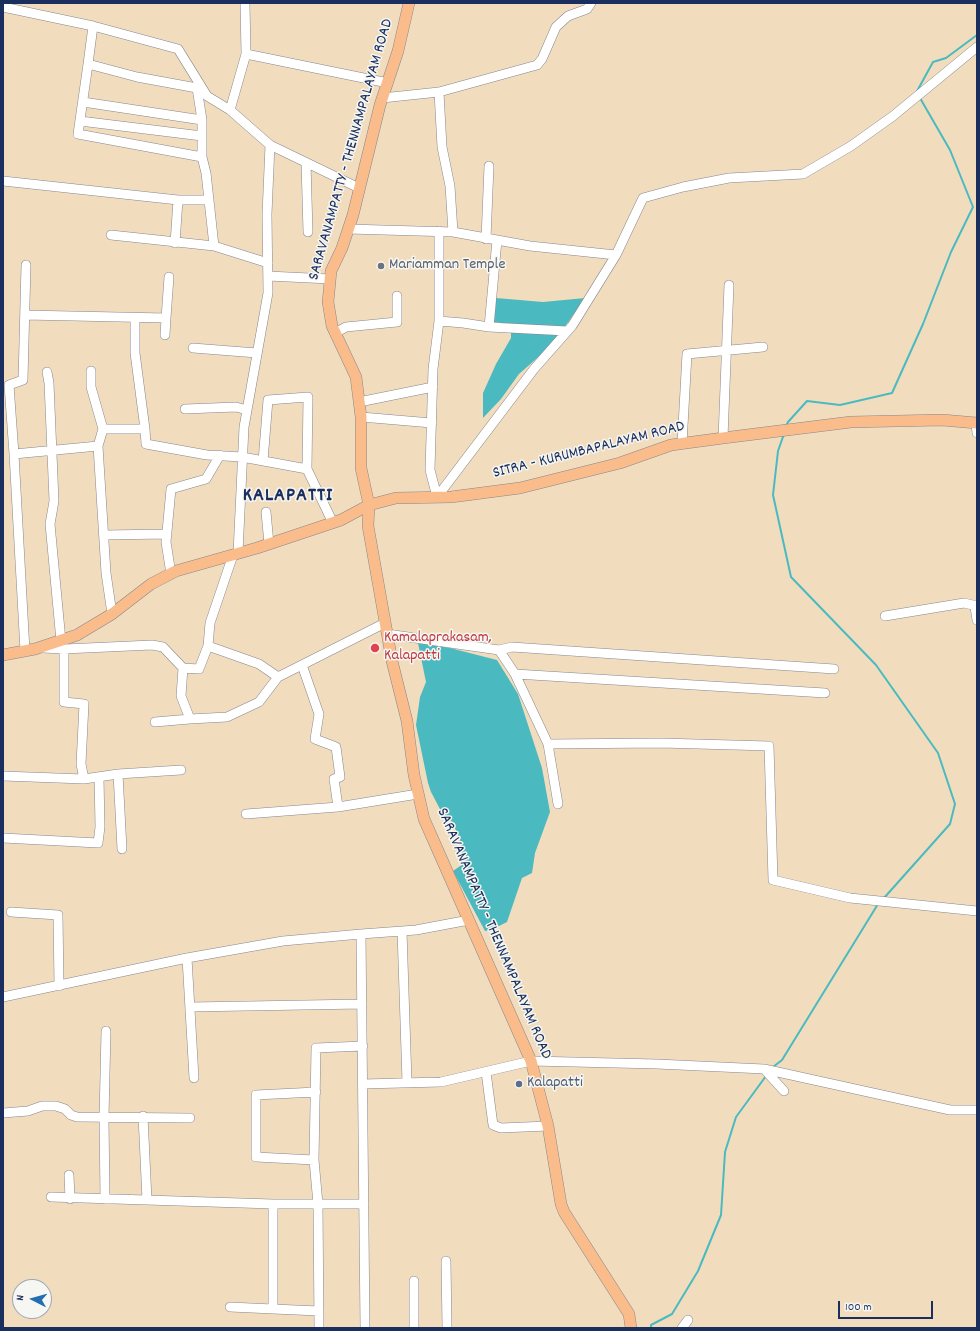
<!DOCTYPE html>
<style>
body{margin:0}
#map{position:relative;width:980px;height:1331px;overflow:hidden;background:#f1ddbe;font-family:Dekko,sans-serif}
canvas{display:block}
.frame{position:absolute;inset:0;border:4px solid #1b2f5e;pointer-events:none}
.north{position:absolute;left:12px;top:1279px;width:40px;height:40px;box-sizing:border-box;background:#f6f6f2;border:1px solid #9ea6b7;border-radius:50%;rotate:276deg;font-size:11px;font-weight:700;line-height:16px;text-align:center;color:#1b2f5e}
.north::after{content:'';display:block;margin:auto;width:14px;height:18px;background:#1f6fb2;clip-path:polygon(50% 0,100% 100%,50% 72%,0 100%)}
.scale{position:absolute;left:838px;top:1301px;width:95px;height:18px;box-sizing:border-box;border:2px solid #1b2f5e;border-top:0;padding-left:5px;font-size:12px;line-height:14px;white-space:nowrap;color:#1b2f5e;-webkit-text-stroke:3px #f6f6f2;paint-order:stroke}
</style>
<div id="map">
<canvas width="980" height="1331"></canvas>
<div class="frame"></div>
<div class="north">N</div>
<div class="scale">100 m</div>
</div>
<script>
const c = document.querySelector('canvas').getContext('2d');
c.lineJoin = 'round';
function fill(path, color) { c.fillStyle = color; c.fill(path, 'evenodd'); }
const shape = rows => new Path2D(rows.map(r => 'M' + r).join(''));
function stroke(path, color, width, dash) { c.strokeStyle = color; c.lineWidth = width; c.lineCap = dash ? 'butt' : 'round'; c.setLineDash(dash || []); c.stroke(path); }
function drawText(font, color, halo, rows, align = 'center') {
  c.font = font + ' Dekko,sans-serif'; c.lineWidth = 3; c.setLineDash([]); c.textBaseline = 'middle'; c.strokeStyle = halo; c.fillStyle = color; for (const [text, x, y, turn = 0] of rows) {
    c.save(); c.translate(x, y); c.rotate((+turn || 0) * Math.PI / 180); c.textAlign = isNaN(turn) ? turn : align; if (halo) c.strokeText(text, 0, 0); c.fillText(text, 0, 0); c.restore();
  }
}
const water = shape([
 [496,298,543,302,585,298,552,345,519,374,501,399,483,418,483,393,496,364,511,338,511,324,494,322],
 [418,643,450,648,497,660,518,694,542,768,550,812,535,853,532,873,522,878,507,922,491,930,485,931,453,871,463,864,460,839,452,822,441,811,431,792,428,783,416,725,420,697,426,682]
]);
const stream = shape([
 [916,93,933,62,946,58,977,35],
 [786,426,788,422,807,401,840,405,892,393,923,324,951,252,973,207,950,150,920,98],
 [784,434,778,451,773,495,791,577,876,665,938,753,955,804,950,824,884,898],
 [773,1067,782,1060,878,904],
 [651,1328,651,1325,672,1314,698,1271,721,1215,725,1152,736,1117,766,1076]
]);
const minor = shape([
 [3,7,93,26,178,49,207,96,230,110,270,145],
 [93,26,88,64,137,77,197,88],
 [246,54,388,83],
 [88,64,78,134,202,157,206,173,214,246,268,263],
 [199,83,197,88,202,120,202,157],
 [439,92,442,147,450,186,453,232],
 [382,98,439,92,537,65,542,59,556,27,568,16,587,9,591,3],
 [83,102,202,120],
 [230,110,246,54,245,3],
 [80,121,202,136],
 [306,163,308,232],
 [3,181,178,200,209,200],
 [348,229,453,232,530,246,616,255],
 [111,235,214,246],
 [486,239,489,166],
 [175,243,178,200],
 [268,276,330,279],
 [25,315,166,318,165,335],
 [135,318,135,353,145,429],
 [166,318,169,277],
 [439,321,463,323,489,327,567,331],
 [489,327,497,240],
 [335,333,346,327,397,322,397,296],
 [193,348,257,353],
 [91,371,91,387,103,429],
 [47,372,49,383,54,501,50,524,61,641],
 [359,402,433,387],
 [185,409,236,407,247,410],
 [361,417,432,423],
 [976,423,977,433],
 [723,438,729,285],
 [682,444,687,354,763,347],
 [98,446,106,573,112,614],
 [14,454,9,385,23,380,26,265],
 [263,461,268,400,308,397,307,469],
 [437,497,534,369,572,326,616,255,643,198,683,187,729,178,803,174,851,146,893,116,977,47],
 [437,497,430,470,433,369,439,321,439,231],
 [266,512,269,544],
 [104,535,167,534],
 [238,553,244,427,268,293,267,214,270,145,359,188],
 [171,574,166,542,171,489,206,479,220,455],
 [975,607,977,620],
 [885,616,964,603,977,606],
 [387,634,499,650,512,647,834,669],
 [208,646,259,664,278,677],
 [43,648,64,649,152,645,163,647,183,668,181,696,190,719,227,717,259,702,278,677,385,623],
 [64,649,64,702,84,704,81,764,84,779],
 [499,650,515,674,548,744,558,804],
 [25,651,14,454,98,446,103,429,145,429,146,444,207,455,242,457,307,469,333,523],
 [302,665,319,714,315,739,336,747,340,777,334,779,338,807,418,794],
 [183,668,199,669,208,646,210,623,233,555],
 [515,674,825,693],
 [155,722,190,719],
 [548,744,661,743,769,746,773,880,850,898,977,911],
 [118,774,122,849],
 [3,776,84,779,118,774,181,770],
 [246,814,338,807],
 [3,838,98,843,100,827,99,777],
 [11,912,58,915,59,986],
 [402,931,407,1082],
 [3,997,187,958],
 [190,1007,362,1004],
 [764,1069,784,1091],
 [486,1072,493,1125,501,1128,548,1126],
 [194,1078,187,958,283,941,361,934],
 [363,1084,441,1082,531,1061,657,1064,764,1069,950,1110,977,1110],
 [3,1113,28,1111,42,1106,56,1106,65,1109,71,1115,77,1117,190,1118],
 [143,1116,147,1200],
 [314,1160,256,1157,256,1095,316,1092],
 [69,1175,70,1199],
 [51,1197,273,1204,364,1204],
 [105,1199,104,1118,106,1031],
 [273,1204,273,1309,319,1311],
 [446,1261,447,1328],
 [230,1307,273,1309],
 [319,1328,318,1204,314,1160,316,1048,363,1046],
 [365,1328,361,934,416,930,469,920],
 [414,1328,414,1281],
 [682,1328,688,1320]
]);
const major = shape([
 [409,3,398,51,380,105,353,215,342,248,331,271,328,302,332,326,356,377,361,417,361,468,369,505,368,526,392,661,407,721,414,775,424,819,531,1061,548,1126,561,1204,564,1212,629,1314,631,1328],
 [3,655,35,649,77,635,112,614,151,584,176,571,257,548,341,520,369,505,396,498,451,497,520,488,620,463,671,445,723,438,851,422,942,420,977,423]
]);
const markers = [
 [381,266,4,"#6b7280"],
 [375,648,5,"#e0444e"],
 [519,1084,4,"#5c6f8a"]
];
const streetNames = [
 ["SARAVANAMPATTY - THENNAMPALAYAM ROAD",352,150,-74],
 ["SITRA - KURUMBAPALAYAM ROAD",589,451,-14],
 ["SARAVANAMPATTY - THENNAMPALAYAM ROAD",493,934,67]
];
const worshipNames = [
 ["Mariamman Temple",389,266]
];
const healthNames = [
 ["Kamalaprakasam,",384,639],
 ["Kalapatti",384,657]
];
const serviceNames = [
 ["Kalapatti",527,1084]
];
const districtNames = [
 ["KALAPATTI",288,497]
];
fill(water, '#4abac0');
stroke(stream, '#4abac0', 2);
stroke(minor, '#86868e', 10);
stroke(major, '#86868e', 12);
stroke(minor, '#fff', 9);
stroke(major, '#fabc8b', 11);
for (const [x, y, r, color] of markers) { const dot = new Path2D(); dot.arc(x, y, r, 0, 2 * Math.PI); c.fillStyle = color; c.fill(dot); stroke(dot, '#f6f6f2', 1.5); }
drawText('16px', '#1b2f5e', '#f6f6f2', streetNames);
drawText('16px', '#5b616d', '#f6f6f2', worshipNames, 'left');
drawText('16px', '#be3a42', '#f6f6f2', healthNames, 'left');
drawText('16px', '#4e5e75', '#f6f6f2', serviceNames, 'left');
c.letterSpacing = '1px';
drawText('bold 20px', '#1b2f5e', '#f6f6f2', districtNames);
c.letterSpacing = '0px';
</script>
